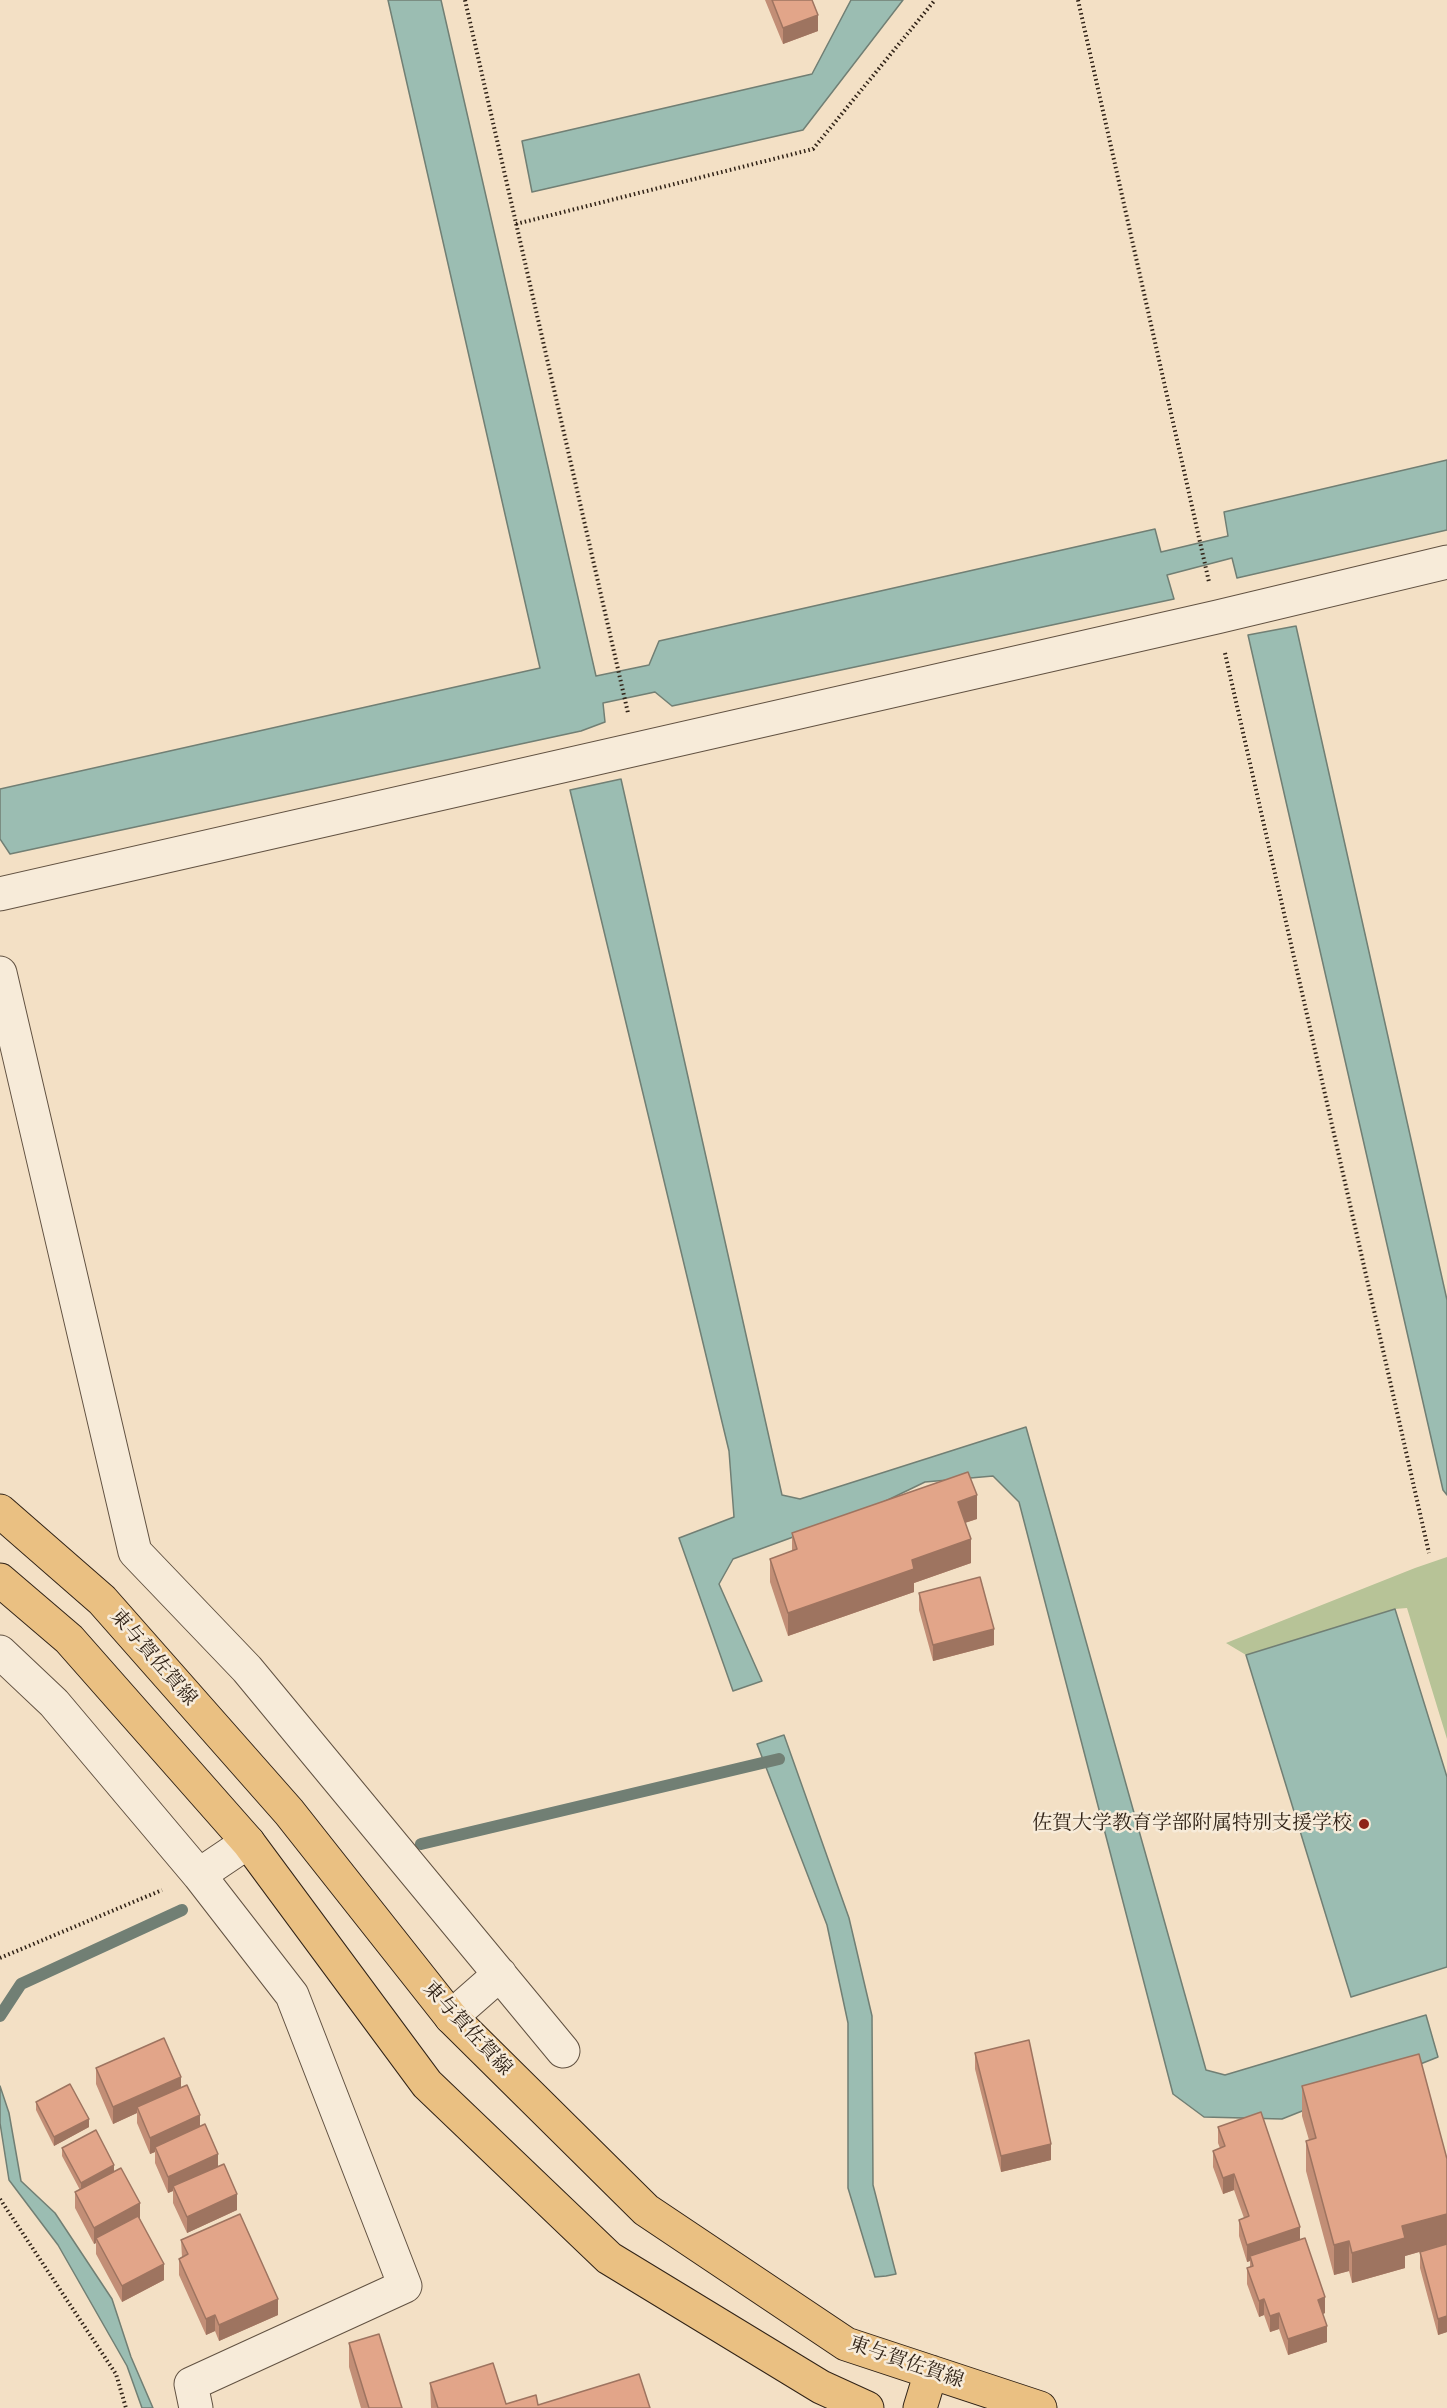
<!DOCTYPE html>
<meta charset="utf-8">
<style>
body{margin:0}
canvas{display:block;background:#f3e0c5}
</style>
<canvas width="1447" height="2408"></canvas>
<script>
const c = document.querySelector('canvas').getContext('2d');
c.lineJoin = 'round';
function fill(path, color) { c.fillStyle = color; c.fill(path, 'evenodd'); }
const shape = rows => new Path2D(rows.map(r => 'M' + r).join(''));
function stroke(path, color, width, dash) { c.strokeStyle = color; c.lineWidth = width; c.lineCap = dash ? 'butt' : 'round'; c.setLineDash(dash || []); c.stroke(path); }
function drawText(font, color, halo, rows, align = 'center') {
  c.font = font + ' "Gentium Book Plus","Noto Serif JP",serif'; c.lineWidth = 5; c.setLineDash([]); c.textBaseline = 'middle'; c.strokeStyle = halo; c.fillStyle = color; for (const [text, x, y, turn = 0] of rows) {
    c.save(); c.translate(x, y); c.rotate((+turn || 0) * Math.PI / 180); c.textAlign = isNaN(turn) ? turn : align; if (halo) c.strokeText(text, 0, 0); c.fillText(text, 0, 0); c.restore();
  }
}
const green = shape([
 [1447,1557,1447,1739,1407,1608,1395,1609,1246,1655,1226,1643,1415,1568]
]);
const water = shape([
 [388,0,441,0,596,676,649,665,659,641,1155,529,1161,552,1228,536,1224,512,1447,460,1447,530,1237,578,1232,558,1167,575,1174,599,672,706,655,692,603,703,605,722,581,731,10,854,0,839,0,789,540,668,388,0],
 [851,0,903,0,803,130,532,192,522,141,812,74,851,0],
 [1296,626,1447,1300,1447,1495,1443,1490,1248,635,1296,626],
 [621,779,782,1495,800,1499,1026,1427,1206,2070,1225,2075,1426,2015,1438,2057,1282,2119,1204,2117,1173,2094,1019,1502,993,1476,925,1482,867,1510,733,1559,719,1584,762,1681,733,1691,679,1538,734,1517,729,1451,570,790,621,779],
 [1395,1609,1447,1777,1447,1967,1351,1997,1246,1655,1395,1609],
 [784,1735,849,1918,872,2016,873,2185,896,2274,886,2276,875,2277,848,2188,848,2023,827,1925,757,1744,784,1735],
 [0,2086,9,2113,21,2181,55,2213,112,2299,131,2357,153,2408,142,2408,127,2366,58,2245,9,2180,0,2123,0,2086]
]);
const stream = shape([
 [421,1844,779,1759],
 [0,2016,21,1984,182,1910]
]);
const path = shape([
 [465,0,628,713],
 [1078,0,1209,582],
 [516,224,813,149,935,0],
 [1225,653,1429,1553],
 [0,1958,162,1890],
 [0,2199,116,2374,126,2408]
]);
const minor = shape([
 [0,894,1217,617,1447,562],
 [0,973,135,1552,247,1669,563,2051],
 [0,1652,54,1703,199,1875],
 [451,2017,500,1974],
 [196,2408,191,2384,405,2286,292,1995,199,1875,248,1842]
]);
const major = shape([
 [0,1511,102,1600,289,1812,451,2017,646,2210,846,2344,1040,2408],
 [0,1580,69,1639,248,1842,427,2084,609,2258,821,2387,867,2408],
 [920,2408,931,2372]
]);
const wall = shape([
 [765,0,812,0,818,31,783,44],
 [977,1519,965,1523,971,1563,914,1583,914,1592,788,1636,770,1582,770,1559,792,1551,792,1533],
 [919,1593,994,1645,933,1661,919,1610],
 [975,2053,1051,2160,1001,2172,975,2069],
 [96,2068,181,2088,200,2126,237,2210,187,2233,173,2203,173,2191,168,2193,155,2163,155,2152,150,2154,137,2123,137,2113,113,2124,96,2084],
 [1302,2086,1447,2159,1447,2332,1438,2335,1420,2268,1420,2252,1426,2250,1405,2256,1405,2268,1352,2283,1349,2271,1334,2275,1306,2171,1306,2141,1309,2140,1302,2116],
 [36,2102,89,2127,54,2146,36,2110],
 [1218,2127,1300,2239,1325,2313,1323,2314,1327,2342,1288,2355,1279,2329,1270,2332,1264,2315,1259,2317,1247,2284,1247,2268,1250,2267,1250,2261,1247,2262,1239,2236,1239,2220,1244,2218,1234,2190,1223,2194,1213,2167,1213,2151,1220,2148,1218,2143],
 [62,2148,114,2171,140,2219,164,2280,122,2302,96,2254,96,2243,94,2244,75,2208,75,2192,80,2190,62,2156],
 [181,2240,278,2315,219,2341,215,2331,206,2335,179,2275,179,2259,182,2257],
 [349,2343,402,2408,361,2408,349,2367],
 [430,2383,506,2404,650,2408,431,2408]
]);
const shadedWall = shape([
 [818,15,818,31,783,44,783,28],
 [977,1495,977,1519,958,1525,958,1502],
 [971,1539,971,1563,914,1583,914,1592,788,1636,788,1613,912,1560],
 [994,1629,994,1645,933,1661,933,1645],
 [181,2077,181,2094,137,2107,137,2113,113,2124,113,2107],
 [200,2115,200,2131,155,2147,155,2152,150,2154,150,2138],
 [89,2119,89,2127,54,2146,54,2137],
 [1051,2144,1051,2160,1001,2172,1001,2156],
 [218,2154,218,2171,173,2186,173,2191,168,2193,168,2177],
 [114,2165,114,2173,81,2191,81,2183],
 [1234,2174,1234,2190,1223,2194,1223,2178],
 [237,2194,237,2210,187,2233,187,2217],
 [140,2203,140,2219,96,2238,96,2243,94,2244,94,2228],
 [1447,2214,1447,2244,1405,2256,1405,2268,1352,2283,1352,2253,1402,2226],
 [1300,2227,1300,2244,1250,2256,1250,2261,1247,2262,1247,2245],
 [1349,2241,1349,2271,1334,2275,1334,2245],
 [164,2264,164,2280,122,2302,122,2286],
 [1325,2297,1325,2313,1318,2316,1318,2300],
 [278,2299,278,2315,219,2341,219,2325],
 [1264,2299,1264,2315,1259,2317,1259,2301],
 [1279,2313,1279,2329,1270,2332,1270,2316],
 [215,2315,215,2331,206,2335,206,2319],
 [1447,2316,1447,2332,1438,2335,1438,2319],
 [1327,2326,1327,2342,1288,2355,1288,2339]
]);
const building = shape([
 [772,0,812,0,818,15,783,28,772,0],
 [968,1472,977,1495,958,1502,971,1539,912,1560,914,1569,788,1613,770,1559,797,1549,792,1533,968,1472],
 [980,1577,994,1629,933,1645,919,1593,980,1577],
 [164,2038,181,2077,113,2107,96,2068,164,2038],
 [1029,2040,1051,2144,1001,2156,975,2053,1029,2040],
 [1419,2054,1447,2159,1447,2214,1402,2226,1405,2238,1352,2253,1349,2241,1334,2245,1306,2141,1316,2138,1302,2086,1419,2054],
 [70,2084,89,2119,54,2137,36,2102,70,2084],
 [187,2085,200,2115,150,2138,137,2107,187,2085],
 [1261,2112,1300,2227,1247,2245,1239,2220,1249,2216,1234,2174,1223,2178,1213,2151,1225,2146,1218,2127,1261,2112],
 [205,2124,218,2154,168,2177,155,2147,205,2124],
 [96,2130,114,2165,81,2183,62,2148,96,2130],
 [224,2164,237,2194,187,2217,173,2186,224,2164],
 [121,2168,140,2203,94,2228,75,2192,121,2168],
 [240,2214,278,2299,219,2325,215,2315,206,2319,179,2259,188,2254,181,2240,240,2214],
 [138,2216,164,2264,122,2286,96,2238,138,2216],
 [1305,2238,1325,2297,1318,2300,1327,2326,1288,2339,1279,2313,1270,2316,1264,2299,1259,2301,1247,2268,1253,2266,1250,2256,1305,2238],
 [1447,2244,1447,2316,1438,2319,1420,2252,1447,2244],
 [379,2334,402,2408,369,2408,349,2343,379,2334],
 [493,2363,506,2404,536,2395,538,2405,639,2374,650,2408,438,2408,430,2383,493,2363]
]);
const markers = [
 [1364,1824,6,"#8f2418"]
];
const streetNames = [
 ["東与賀佐賀線",153,1658,49],
 ["東与賀佐賀線",467,2029,47],
 ["東与賀佐賀線",906,2363,19]
];
const poiNames = [
 ["佐賀大学教育学部附属特別支援学校",1352,1824]
];
fill(green, '#b7c397');
fill(water, '#9bbdb2');
stroke(water, '#717f74', 1.5);
stroke(stream, '#717f74', 12);
stroke(minor, '#625242', 35);
stroke(major, '#312317', 35);
stroke(path, '#312317', 4, [1.5, 3]);
stroke(minor, '#f7ebd9', 33);
stroke(major, '#eac082', 33);
fill(wall, '#c28e76');
fill(shadedWall, '#9e7460');
fill(building, '#e2a589');
stroke(building, '#9e7460', 1.5);
for (const [x, y, r, color] of markers) { const dot = new Path2D(); dot.arc(x, y, r, 0, 2 * Math.PI); c.fillStyle = color; c.fill(dot); stroke(dot, '#f7ebd9', 2); }
drawText('20px', '#312317', '#f7ebd9', streetNames);
drawText('20px', '#312317', '#f7ebd9', poiNames, 'right');
</script>
